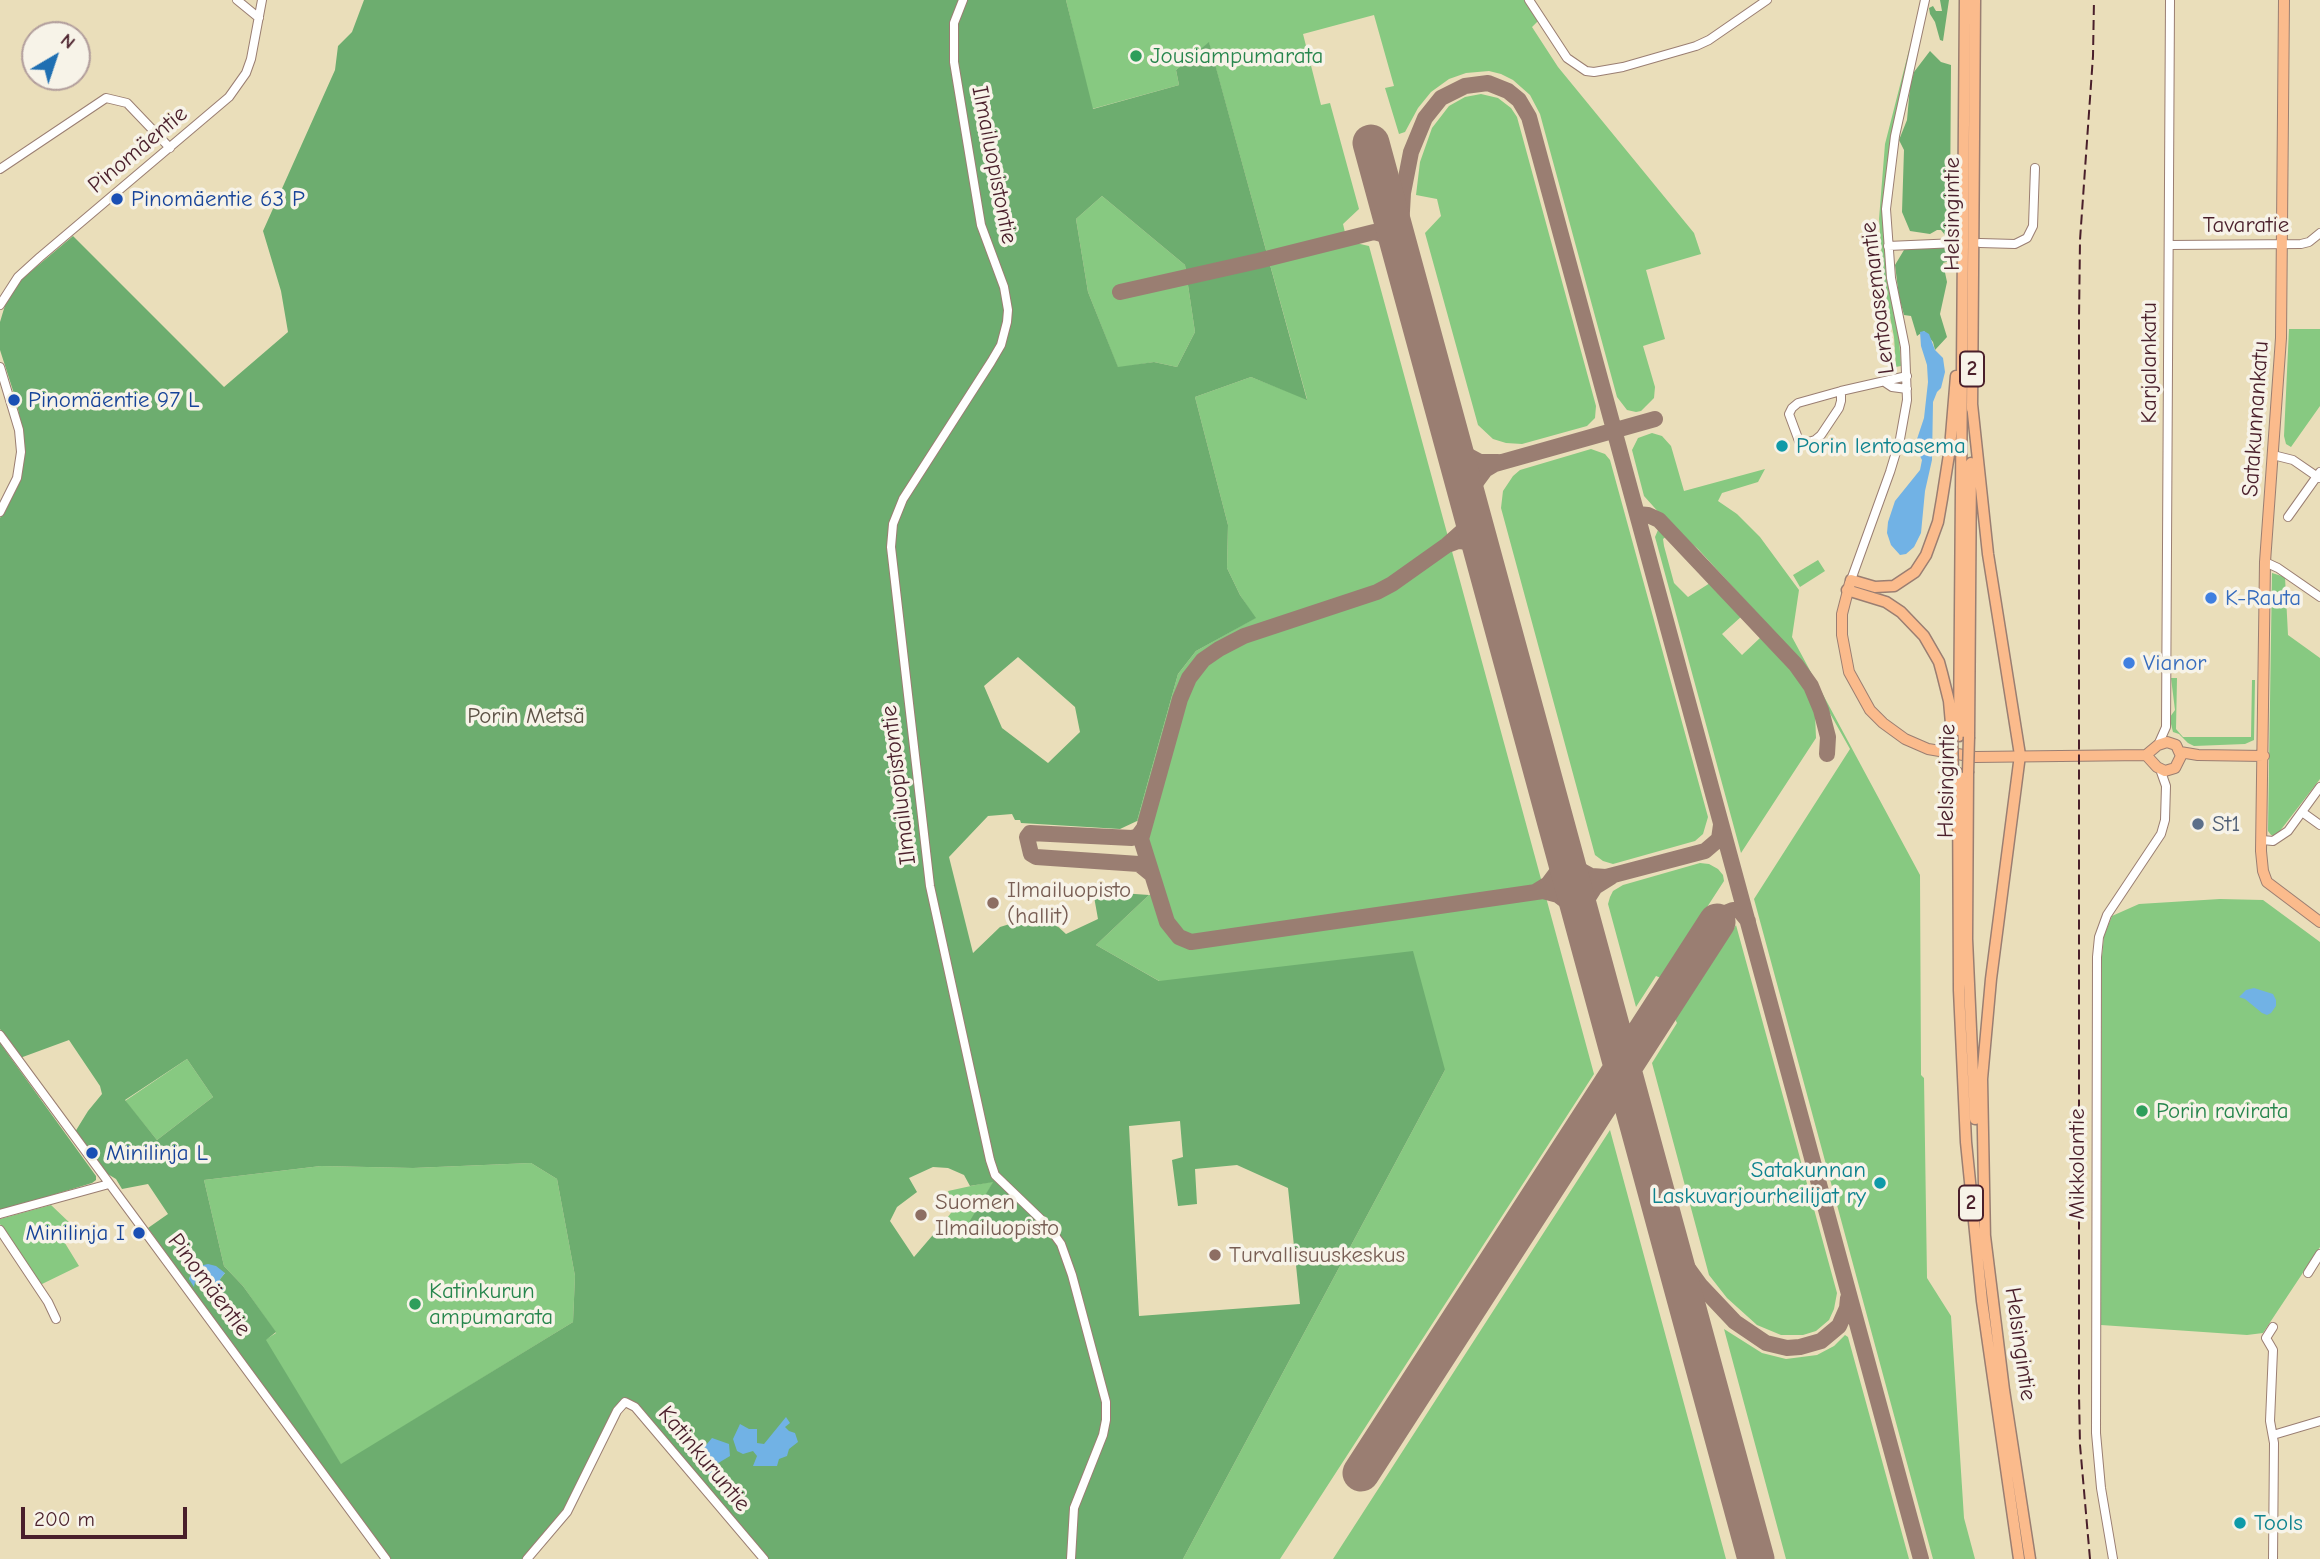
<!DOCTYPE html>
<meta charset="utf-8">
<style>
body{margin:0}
#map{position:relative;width:2320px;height:1559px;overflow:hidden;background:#eadeba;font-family:"Comic Neue",sans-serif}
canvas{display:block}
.north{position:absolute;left:21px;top:21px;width:70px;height:70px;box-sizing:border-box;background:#f7f3e8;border:2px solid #b29e9c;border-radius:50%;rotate:39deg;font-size:19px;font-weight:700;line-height:28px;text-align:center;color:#4a1f2b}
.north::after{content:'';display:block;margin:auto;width:24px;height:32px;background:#1f6fb2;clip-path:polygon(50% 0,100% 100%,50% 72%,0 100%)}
.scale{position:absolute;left:21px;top:1507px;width:166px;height:32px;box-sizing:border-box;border:4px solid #4a1f2b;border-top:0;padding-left:9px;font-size:21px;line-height:24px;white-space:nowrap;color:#4a1f2b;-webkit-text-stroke:5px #f7f3e8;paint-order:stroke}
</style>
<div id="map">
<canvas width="2320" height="1559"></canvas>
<div class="north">N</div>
<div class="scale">200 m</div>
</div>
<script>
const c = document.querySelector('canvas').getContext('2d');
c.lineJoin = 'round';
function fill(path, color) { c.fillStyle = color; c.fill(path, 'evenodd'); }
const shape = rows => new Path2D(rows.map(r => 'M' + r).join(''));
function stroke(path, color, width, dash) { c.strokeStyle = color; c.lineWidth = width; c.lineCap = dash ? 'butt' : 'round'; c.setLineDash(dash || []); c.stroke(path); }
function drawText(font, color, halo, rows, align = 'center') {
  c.font = font + ' "Comic Neue",sans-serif'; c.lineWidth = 7; c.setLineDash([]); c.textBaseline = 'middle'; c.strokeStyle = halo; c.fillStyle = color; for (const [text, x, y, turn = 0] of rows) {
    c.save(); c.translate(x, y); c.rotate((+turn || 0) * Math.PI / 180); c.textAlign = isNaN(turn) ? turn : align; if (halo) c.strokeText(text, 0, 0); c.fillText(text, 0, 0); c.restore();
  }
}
const green = shape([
 [1066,0,1529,0,1541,18,1532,27,1558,67,1694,233,1701,254,1646,270,1665,339,1643,346,1655,387,1654,398,1641,411,1636,412,1627,410,1617,397,1540,114,1530,95,1513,80,1501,74,1489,71,1466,73,1449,79,1431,92,1418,108,1405,132,1399,134,1385,88,1394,86,1374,15,1303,34,1321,105,1330,103,1359,209,1343,224,1347,241,1369,246,1594,1074,1280,1559,1183,1559,1445,1070,1161,982,1096,945,1149,895,1162,893,1148,848,1149,826,1137,821,1178,674,1196,651,1255,618,1240,595,1227,568,1228,525,1195,397,1251,377,1307,399,1209,43,1176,70,1179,85,1092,109],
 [1909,50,1911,55,1889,149,1884,204,1884,246,1899,338,1901,366,1896,367,1894,337,1884,286,1879,219,1885,144],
 [1481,94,1498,98,1511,108,1517,117,1596,406,1595,418,1587,426,1522,444,1506,443,1493,439,1478,425,1425,233,1441,216,1437,199,1416,195,1420,162,1432,128,1449,106,1465,97],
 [1102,196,1185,265,1195,332,1177,367,1154,362,1118,368,1088,292,1076,219],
 [2289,329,2320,329,2320,406,2291,447,2286,444,2284,436],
 [1652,433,1662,436,1671,446,1684,491,1765,469,1758,482,1722,493,1718,501,1737,514,1760,537,1799,590,1792,637,1920,875,1921,1075,1924,1078,1927,1278,1951,1316,1964,1518,1975,1559,1933,1559,1754,899,1850,749,1800,660,1698,549,1671,526,1644,496,1632,450,1638,438],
 [1591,449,1605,454,1610,460,1708,817,1703,834,1695,841,1613,864,1603,861,1595,855,1501,508,1503,491,1513,476,1520,470],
 [1658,530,1663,530,1668,535,1663,539,1664,546,1674,583,1688,597,1710,583,1742,616,1722,634,1742,655,1761,637,1800,680,1812,702,1815,713,1816,738,1741,853,1655,537],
 [1818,560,1825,571,1800,587,1793,575],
 [2272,573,2285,577,2288,635,2320,658,2320,779,2276,836,2271,835,2268,831],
 [2171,678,2177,678,2176,729,2183,737,2251,737,2252,680,2255,680,2254,740,2245,744,2194,746,2188,743,2179,734,2173,732,2171,724,2170,717,2175,710],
 [1700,863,1709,864,1718,869,1723,875,1724,881,1661,978,1656,976,1636,1007,1608,904,1610,897,1613,891,1623,885],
 [2220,899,2263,900,2320,942,2320,1247,2263,1333,2247,1335,2101,1325,2102,956,2104,936,2112,916,2139,904],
 [1736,925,1837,1293,1834,1309,1829,1320,1816,1331,1803,1335,1781,1335,1757,1325,1727,1298,1709,1275,1652,1063,1677,1023,1675,1019],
 [187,1059,213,1097,157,1140,125,1101],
 [1610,1130,1726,1559,1333,1559],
 [531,1163,557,1179,575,1276,573,1322,341,1465,265,1340,276,1333,243,1286,224,1266,204,1180,321,1166,413,1168],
 [994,1181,969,1224,972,1237,960,1239,947,1235,944,1222,954,1209,948,1191],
 [51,1205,72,1225,60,1235,79,1266,40,1285,19,1257,0,1224,0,1219],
 [1724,1329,1762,1353,1786,1359,1817,1355,1834,1346,1845,1335,1848,1337,1909,1559,1786,1559]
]);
const forest = shape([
 [364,0,1066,0,1093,109,1179,85,1176,70,1209,42,1307,400,1251,377,1195,397,1228,525,1227,568,1240,595,1256,618,1196,651,1178,674,1137,821,1120,829,1021,823,1020,820,1015,820,1012,814,988,816,949,857,973,953,1000,927,1029,918,1054,923,1066,934,1098,919,1093,891,1149,895,1096,945,1159,981,1413,951,1445,1070,1183,1559,764,1559,625,1402,574,1501,527,1559,386,1559,148,1228,168,1214,148,1184,122,1189,116,1179,106,1173,75,1132,88,1111,102,1094,100,1086,69,1040,20,1058,0,1029,0,518,14,492,22,431,17,403,0,350,0,322,6,302,22,279,73,236,224,387,288,332,281,291,263,231,335,70,338,46,352,32],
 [1102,196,1185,265,1195,332,1177,367,1154,362,1118,367,1088,292,1076,219],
 [1018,657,1075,707,1080,732,1048,763,1002,728,984,686],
 [187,1059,213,1097,157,1140,125,1100],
 [1180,1121,1183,1157,1172,1160,1178,1206,1197,1204,1195,1169,1237,1165,1288,1188,1300,1304,1139,1316,1129,1126],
 [531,1163,557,1179,575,1276,573,1322,341,1464,266,1340,276,1332,243,1286,224,1266,204,1180,321,1166,413,1168],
 [933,1167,948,1168,964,1175,970,1186,993,1182,968,1224,972,1237,960,1239,953,1234,947,1235,944,1222,914,1257,890,1221,897,1207,917,1192,909,1178],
 [225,1273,220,1279,203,1290,198,1282,189,1279,191,1274],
 [1940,0,1949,0,1943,41,1940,40,1935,22,1930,14,1929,8,1933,6,1936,11,1942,11],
 [1930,51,1941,62,1951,65,1950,213,1946,217,1949,222,1956,225,1950,236,1945,235,1941,230,1937,230,1930,234,1910,231,1902,212,1904,150,1899,140,1907,120,1910,86,1914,72],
 [1914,247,1950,248,1956,255,1953,260,1943,263,1947,282,1940,314,1947,337,1935,350,1933,342,1924,331,1917,336,1911,316,1904,315,1899,297,1895,265,1904,250],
 [0,1043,96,1176,96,1180,92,1183,0,1211]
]);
const water = shape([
 [1924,331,1929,334,1935,350,1943,358,1945,372,1941,388,1937,392,1933,402,1932,460,1925,491,1921,533,1914,547,1906,554,1900,555,1891,545,1887,533,1888,522,1895,501,1920,470,1922,460,1917,450,1916,442,1924,418,1928,382,1927,365,1921,346,1920,332],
 [2254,988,2273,994,2276,1000,2276,1006,2271,1013,2267,1015,2262,1013,2245,999,2239,997,2246,990],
 [208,1264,216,1266,225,1273,220,1279,223,1288,222,1297,219,1302,203,1290,198,1282,195,1282,194,1287,189,1279,191,1274,190,1268],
 [786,1417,790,1423,785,1427,789,1431,795,1433,798,1442,789,1449,787,1456,779,1459,777,1466,753,1466,757,1456,753,1451,743,1454,737,1451,733,1439,740,1424,749,1429,757,1429,757,1443,764,1444],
 [712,1438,729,1444,730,1456,715,1465,717,1469,715,1480,710,1480,708,1466,701,1451]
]);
const taxiway = shape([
 [1403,260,1401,229,1403,193,1411,152,1425,118,1441,98,1465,86,1488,83,1508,91,1519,100,1529,117,1921,1559],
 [1120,292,1258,261,1374,232,1389,236,1400,250],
 [1449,429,1454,442,1465,454,1480,462,1498,462],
 [1637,514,1648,515,1659,520,1796,665,1811,686,1821,710,1828,737,1827,754],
 [1450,544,1458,541,1469,542,1479,549,1484,559],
 [1144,828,1138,836,1132,838,1030,833,1027,837,1031,854,1036,857,1139,864,1150,873],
 [1561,843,1568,857,1580,870,1591,876,1606,877,1705,851,1719,839,1721,825],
 [1535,892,1548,884,1557,872,1562,858,1562,845],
 [1723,914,1733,910,1739,910,1748,921],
 [1584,924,1570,904,1558,895,1543,891,1191,942,1179,937,1167,922,1141,839,1180,699,1189,678,1203,660,1219,649,1244,636,1377,592,1392,584,1447,545,1466,528,1471,520,1471,496,1474,485,1485,470,1495,464,1655,419],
 [1584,924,1588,898,1595,887,1611,877],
 [1665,1224,1679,1256,1700,1285,1735,1322,1766,1343,1787,1348,1800,1347,1821,1341,1839,1326,1847,1308,1848,1298]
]);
const runway = shape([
 [1371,143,1756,1559],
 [1361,1473,1717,922]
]);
const minor = shape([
 [237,0,259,18],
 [963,0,954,23,954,62,981,225,1004,287,1008,310,1007,322,1001,345,991,362,903,499,893,524,891,547,930,886,990,1160,995,1175,1048,1226,1061,1244,1072,1275,1106,1402,1106,1420,1103,1435,1074,1508,1071,1559],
 [1529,0,1567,58,1586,71,1594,72,1623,67,1696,46,1709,40,1767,0],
 [0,169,106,98,127,103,170,148],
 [1980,243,2015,244,2027,238,2033,226,2035,168],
 [2169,245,2301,244,2309,242,2320,233],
 [1888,246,1957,243],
 [0,305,18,277,40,257,229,97,246,73,251,59,262,0],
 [0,367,19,430,21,452,17,478,0,512],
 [1886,383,1892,387,1907,389],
 [1841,391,1841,401,1839,408,1821,435,1815,440,1805,443,1799,441,1789,414,1792,408,1798,403,1841,391,1907,376],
 [2273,455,2293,460,2319,478],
 [2288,517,2320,472],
 [2265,562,2278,568,2320,597],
 [1851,580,1890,472,1900,439,1907,400,1905,347,1891,278,1886,209,1895,136,1925,0],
 [2158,745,2166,727,2170,0],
 [2302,812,2320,825],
 [2262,840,2273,841,2288,831,2320,787],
 [0,1035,386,1559],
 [0,1214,109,1184],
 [0,1230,48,1302,56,1319],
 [2308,1273,2320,1254],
 [2273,1327,2266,1338,2273,1350,2270,1421,2274,1443,2273,1559],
 [2273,1435,2320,1421],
 [527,1559,567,1512,617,1411,625,1402,635,1407,764,1559],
 [2113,1559,2101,1488,2096,1433,2097,957,2099,937,2107,915,2161,834,2165,820,2166,786,2160,769]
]);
const major = shape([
 [2284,0,2281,338,2265,562,2261,851,2263,871,2267,882,2320,922],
 [1850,583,1842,614,1842,635,1849,672,1870,710,1883,723,1905,739,1928,749,1975,757,2146,755,2158,745,2167,742,2176,745,2181,756,2175,768,2165,771,2157,767,2146,755],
 [2180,752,2198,755,2264,756]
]);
const highway = shape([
 [1972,404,1988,554,2020,755,1991,979,1982,1079,1985,1240],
 [1972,409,1975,0],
 [1851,580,1875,587,1894,586,1915,572,1926,555,1938,522,1942,499,1950,448,1956,376],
 [1847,590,1886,602,1901,612,1924,636,1939,662,1942,673,1949,701,1952,735],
 [1959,736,1965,0],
 [1969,737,1971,463],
 [1958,773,1959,990,1966,1142,1982,1301,2019,1559],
 [1968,773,1967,939,1975,1119],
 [1985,1236,2004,1390,2030,1559]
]);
const rail = shape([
 [2090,1559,2080,1445,2079,1394,2079,319,2080,240,2093,56,2094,0]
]);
const highwayBridge = shape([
 [1952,735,1953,773],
 [1968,773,1969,737]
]);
const markers = [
 [1136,56,7,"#2e9e5b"],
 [117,199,7,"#1a4fb4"],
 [14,400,7,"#1a4fb4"],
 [1782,446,7,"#0f9aa8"],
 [2211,598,7,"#3f7fe0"],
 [2129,663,7,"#3f7fe0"],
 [2198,824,7,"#5c6f8a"],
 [993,903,7,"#8d6e63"],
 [2142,1111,7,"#2e9e5b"],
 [92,1153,7,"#1a4fb4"],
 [1880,1183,7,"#0f9aa8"],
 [921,1215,7,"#8d6e63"],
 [139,1233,7,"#1a4fb4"],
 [1215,1255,7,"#8d6e63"],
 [415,1304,7,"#2e9e5b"],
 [2240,1523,7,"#0f9aa8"]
];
const shields = [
 [1972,369,24],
 [1971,1203,24]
];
const shieldNames = [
 ["2",1972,369],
 ["2",1971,1203]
];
const leisureNames = [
 ["Jousiampumarata",1150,56],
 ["Porin ravirata",2156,1111],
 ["Katinkurun",429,1291],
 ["ampumarata",429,1317]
];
const streetNames = [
 ["Pinomäentie",138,150,-40],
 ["Ilmailuopistontie",994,165,79],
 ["Helsingintie",1952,214,-90],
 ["Tavaratie",2246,225],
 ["Lentoasemantie",1878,298,-97],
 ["Karjalankatu",2149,363,-90],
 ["Satakunnankatu",2256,419,-86],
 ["Helsingintie",1947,781,-89],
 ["Ilmailuopistontie",899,785,-97],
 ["Mikkolantie",2077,1164,-90],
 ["Pinomäentie",209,1285,53],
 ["Helsingintie",2020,1344,82],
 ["Katinkuruntie",704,1459,50]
];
const transitNames = [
 ["Pinomäentie 63 P",131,199],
 ["Pinomäentie 97 L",28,400],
 ["Minilinja L",106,1153],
 ["Minilinja I",125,1233,"right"]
];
const cultureNames = [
 ["Porin lentoasema",1796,446],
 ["Satakunnan",1866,1170,"right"],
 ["Laskuvarjourheilijat ry",1866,1196,"right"],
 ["Tools",2254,1523]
];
const shopNames = [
 ["K-Rauta",2225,598],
 ["Vianor",2143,663]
];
const parkNames = [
 ["Porin Metsä",526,716]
];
const serviceNames = [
 ["St1",2212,824]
];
const educationNames = [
 ["Ilmailuopisto",1007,890],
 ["(hallit)",1007,916],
 ["Suomen",935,1202],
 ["Ilmailuopisto",935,1228],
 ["Turvallisuuskeskus",1229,1255]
];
fill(green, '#87c981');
fill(forest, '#6dad6f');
fill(water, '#71b2e5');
stroke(taxiway, '#9a7e72', 16);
stroke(runway, '#9a7e72', 37);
stroke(minor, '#9a7e72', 10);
stroke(major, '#9a7e72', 12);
stroke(highway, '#9a7e72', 13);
stroke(minor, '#fff', 8);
stroke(major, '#fbbb8c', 10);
stroke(highway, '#fbbb8c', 10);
stroke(rail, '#4a1f2b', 2, [10, 5]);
stroke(highwayBridge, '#9a7e72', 13, []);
stroke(highwayBridge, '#fbbb8c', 10);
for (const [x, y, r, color] of markers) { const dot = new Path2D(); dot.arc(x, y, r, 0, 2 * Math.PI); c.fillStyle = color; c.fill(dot); stroke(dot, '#f7f3e8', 2.5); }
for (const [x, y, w] of shields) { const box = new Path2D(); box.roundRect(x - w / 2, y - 17.5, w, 35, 5); c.fillStyle = '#f7f3e8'; c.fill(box); stroke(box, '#4a1f2b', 2); }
drawText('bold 21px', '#4a1f2b', null, shieldNames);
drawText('23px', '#27864d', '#f7f3e8', leisureNames, 'left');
drawText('23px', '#4a1f2b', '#f7f3e8', streetNames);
drawText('23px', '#164399', '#f7f3e8', transitNames, 'left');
drawText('23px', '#0d838f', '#f7f3e8', cultureNames, 'left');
drawText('23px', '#366cbe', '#f7f3e8', shopNames, 'left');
drawText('23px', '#5c5245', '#f7f3e8', parkNames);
drawText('23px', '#4e5e75', '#f7f3e8', serviceNames, 'left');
drawText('23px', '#785e54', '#f7f3e8', educationNames, 'left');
</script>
